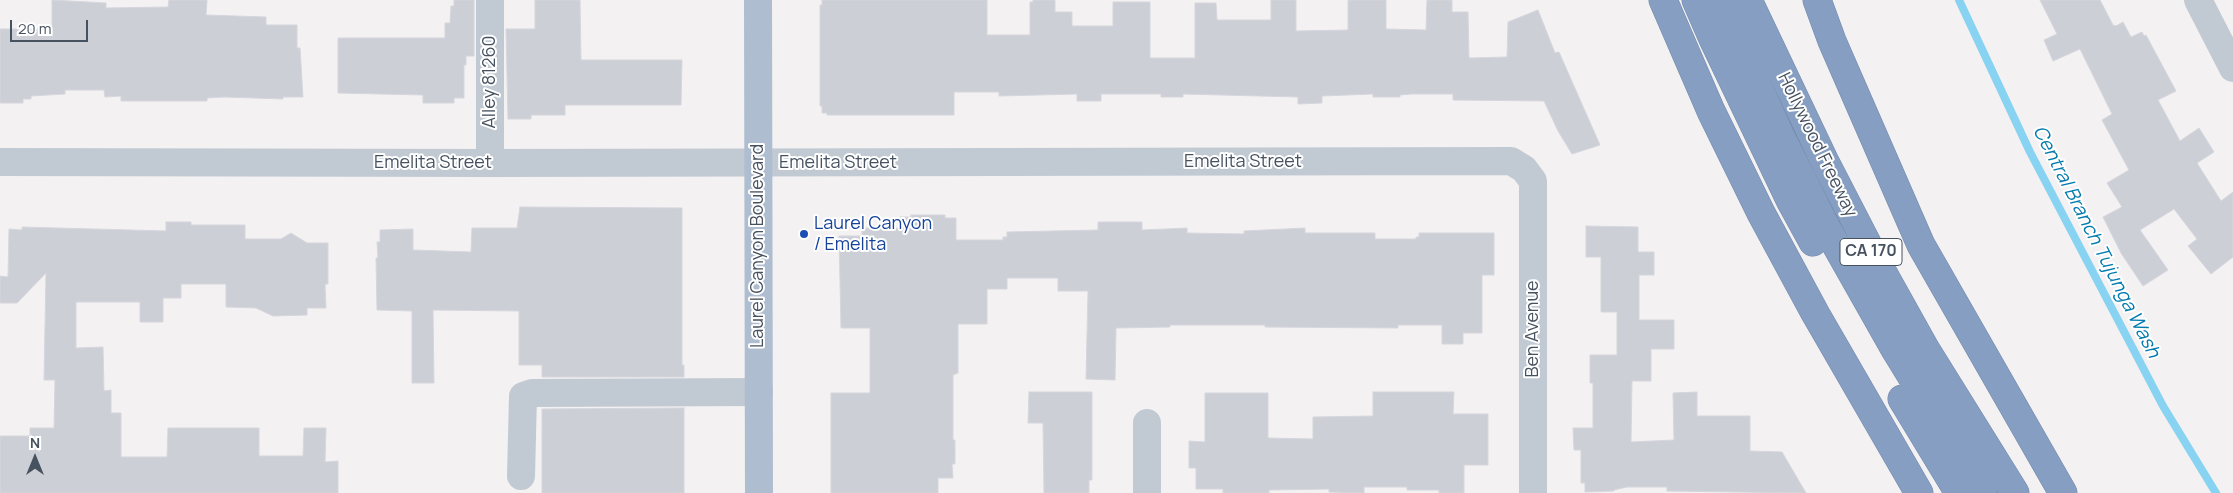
<!DOCTYPE html>
<style>
body{margin:0}
#map{position:relative;width:2233px;height:493px;overflow:hidden;background:#f3f1f1;font-family:Manrope,sans-serif}
canvas{display:block}
.north{position:absolute;left:10px;top:433px;width:50px;height:50px;-webkit-text-stroke:4px #fff;paint-order:stroke;rotate:0deg;font-size:14px;font-weight:700;line-height:20px;text-align:center;color:#475260}
.north::after{content:'';display:block;margin:auto;width:18px;height:22px;background:#475260;clip-path:polygon(50% 0,100% 100%,50% 72%,0 100%)}
.scale{position:absolute;left:10px;top:20px;width:78px;height:22px;box-sizing:border-box;border:2px solid #475260;border-top:0;padding-left:6px;font-size:15px;line-height:18px;white-space:nowrap;color:#475260;-webkit-text-stroke:4px #fff;paint-order:stroke}
</style>
<div id="map">
<canvas width="2233" height="493"></canvas>
<div class="north">N</div>
<div class="scale">20 m</div>
</div>
<script>
const c = document.querySelector('canvas').getContext('2d');
c.lineJoin = 'round';
const shape = rows => new Path2D(rows.map(r => 'M' + r).join(''));
function stroke(path, color, width, dash) { c.strokeStyle = color; c.lineWidth = width; c.lineCap = dash ? 'butt' : 'round'; c.setLineDash(dash || []); c.stroke(path); }
function fill(path, color) { c.fillStyle = color; c.fill(path, 'evenodd'); }
function drawText(font, color, halo, rows, align = 'center') {
  c.font = font + ' Manrope,sans-serif'; c.lineWidth = 4; c.setLineDash([]); c.textBaseline = 'middle'; c.strokeStyle = halo; c.fillStyle = color; for (const [text, x, y, turn = 0] of rows) {
    c.save(); c.translate(x, y); c.rotate((+turn || 0) * Math.PI / 180); c.textAlign = isNaN(turn) ? turn : align; if (halo) c.strokeText(text, 0, 0); c.fillText(text, 0, 0); c.restore();
  }
}
const stream = shape([
 [1959,0,2030,152,2163,406,2216,493]
]);
const building = shape([
 [52,0,106,3,106,8,168,7,169,0,207,0,206,15,266,17,266,25,297,25,297,48,300,48,303,97,283,97,283,99,224,97,207,98,207,101,121,101,121,96,105,97,104,90,65,90,65,94,31,96,31,99,23,99,23,103,0,103,0,29,52,29,52,0],
 [454,0,474,0,474,56,466,56,466,65,464,65,464,98,454,98,454,103,423,103,423,95,338,93,338,38,445,38,445,23,450,23,451,6,454,6,454,0],
 [535,0,580,0,581,60,682,60,681,105,565,105,565,115,531,115,531,119,508,119,506,29,535,29,535,0],
 [822,0,987,0,987,35,1030,35,1030,2,1033,2,1033,0,1055,0,1055,12,1072,12,1072,26,1113,26,1113,2,1150,2,1150,58,1195,58,1195,3,1216,3,1217,20,1271,20,1271,0,1296,0,1296,31,1348,30,1348,0,1386,0,1386,29,1426,30,1427,0,1452,0,1452,12,1468,12,1469,58,1507,57,1508,22,1538,10,1555,53,1559,52,1600,145,1572,154,1558,131,1544,101,1453,100,1453,94,1412,94,1400,95,1400,97,1373,97,1373,94,1322,96,1322,103,1298,104,1298,97,1183,94,1183,97,1161,97,1161,94,1101,94,1101,101,1077,101,1077,94,999,96,999,92,954,92,954,115,827,115,827,113,822,113,822,106,820,106,820,5,822,5,822,0],
 [2040,0,2100,0,2113,25,2116,26,2123,22,2131,37,2142,32,2144,36,2146,35,2176,91,2158,100,2180,141,2199,128,2214,152,2197,163,2221,201,2233,192,2233,257,2211,274,2188,246,2197,239,2174,209,2140,230,2168,270,2143,286,2121,253,2103,217,2122,207,2107,183,2129,170,2102,120,2112,114,2080,49,2053,61,2044,40,2057,34,2040,0],
 [520,207,682,208,682,365,684,365,684,377,542,377,542,365,519,365,519,311,433,310,434,383,412,383,412,311,377,310,376,258,378,258,377,242,380,242,380,230,413,229,413,250,471,252,472,228,517,228,520,207],
 [911,215,945,215,945,218,956,218,956,240,1003,240,1003,237,1007,237,1007,232,1098,230,1098,222,1142,222,1142,230,1187,228,1187,233,1244,234,1244,231,1305,228,1305,233,1375,233,1375,239,1416,239,1416,237,1419,237,1419,233,1494,233,1494,275,1482,275,1482,333,1463,333,1463,344,1442,344,1442,325,1398,325,1398,328,1265,327,1265,325,1170,325,1170,327,1116,328,1115,380,1086,379,1088,291,1058,291,1058,278,1007,278,1007,289,987,289,987,324,958,324,958,373,953,375,953,440,955,440,955,464,952,464,953,478,938,478,938,493,831,493,831,393,870,393,870,328,841,328,839,236,862,236,862,228,900,228,900,217,911,217,911,215],
 [166,222,191,222,191,225,245,225,245,239,281,239,291,233,307,243,328,243,328,284,325,284,326,308,307,308,307,315,273,316,256,308,226,307,226,284,181,284,181,298,163,298,163,322,140,322,140,302,76,302,76,348,103,347,104,391,111,390,111,413,121,413,121,457,167,457,168,428,259,428,259,456,303,456,304,428,326,428,325,462,338,461,338,493,0,493,0,436,30,436,30,428,54,428,55,380,44,380,46,273,17,303,0,303,0,276,8,277,9,229,22,230,22,227,166,231,166,222],
 [1586,226,1638,227,1638,252,1654,252,1654,275,1639,275,1639,320,1674,320,1674,349,1651,349,1651,381,1632,381,1631,442,1674,440,1673,393,1697,392,1697,416,1750,416,1750,451,1782,452,1806,493,1667,491,1667,487,1627,487,1614,490,1614,491,1585,492,1585,483,1581,483,1581,450,1574,450,1573,428,1593,428,1593,383,1590,383,1590,355,1617,355,1617,312,1601,312,1601,257,1586,257,1586,226],
 [1029,392,1092,392,1092,480,1089,480,1089,493,1044,493,1043,423,1028,423,1029,392],
 [1373,392,1454,392,1453,414,1488,414,1488,465,1464,465,1464,493,1439,493,1439,490,1407,490,1407,487,1364,487,1364,493,1329,492,1329,489,1269,490,1269,493,1223,493,1223,489,1196,489,1196,468,1189,468,1189,441,1205,442,1205,393,1268,393,1268,438,1313,439,1313,417,1373,416,1373,392],
 [684,408,684,493,542,493,542,409,684,408]
]);
const minor = shape([
 [490,0,490,163],
 [2198,0,2233,68],
 [0,162,490,163,1511,161,1524,169,1533,181,1533,493],
 [1147,423,1147,493],
 [521,476,523,396,532,393,759,392]
]);
const major = shape([
 [758,0,759,493]
]);
const highway = shape([
 [1663,0,1711,111,1761,213,1815,313,1919,493],
 [1696,0,1713,39,1790,200,1813,242],
 [1719,0,1780,135,1827,229,1896,351,1983,493],
 [1748,0,1825,162,1873,255,1926,350,2015,493],
 [1817,0,1832,41,1921,245,2063,493],
 [1902,399,1959,493]
]);
const markers = [
 [804,234,5,"#1a4fb4"]
];
const shields = [
 [1871,252,62]
];
const shieldNames = [
 ["CA 170",1871,252]
];
const streetNames = [
 ["Alley 81260",490,82,-90],
 ["Hollywood Freeway",1817,145,64],
 ["Emelita Street",1243,162],
 ["Emelita Street",433,163],
 ["Emelita Street",838,163],
 ["Laurel Canyon Boulevard",758,246,-90],
 ["Ben Avenue",1533,329,-90]
];
const transitNames = [
 ["Laurel Canyon",814,224],
 ["/ Emelita",814,245]
];
const waterNames = [
 ["Central Branch Tujunga Wash",2096,242,63]
];
stroke(stream, '#88d2f2', 8);
fill(building, '#cdcfd6');
stroke(building, '#d5d6dd', 1);
stroke(highway, '#7189ae', 29);
stroke(minor, '#c1cad3', 28);
stroke(major, '#afbdd1', 28);
stroke(highway, '#869ec2', 28);
for (const [x, y, r, color] of markers) { const dot = new Path2D(); dot.arc(x, y, r, 0, 2 * Math.PI); c.fillStyle = color; c.fill(dot); stroke(dot, '#fff', 2); }
for (const [x, y, w] of shields) { const box = new Path2D(); box.roundRect(x - w / 2, y - 13.5, w, 27, 4); c.fillStyle = '#fff'; c.fill(box); stroke(box, '#475260', 1); }
drawText('bold 16px', '#475260', null, shieldNames);
drawText('18px', '#475260', '#fff', streetNames);
drawText('18px', '#164399', '#fff', transitNames, 'left');
drawText('italic 19px', '#047baf', '#fff', waterNames);
</script>
